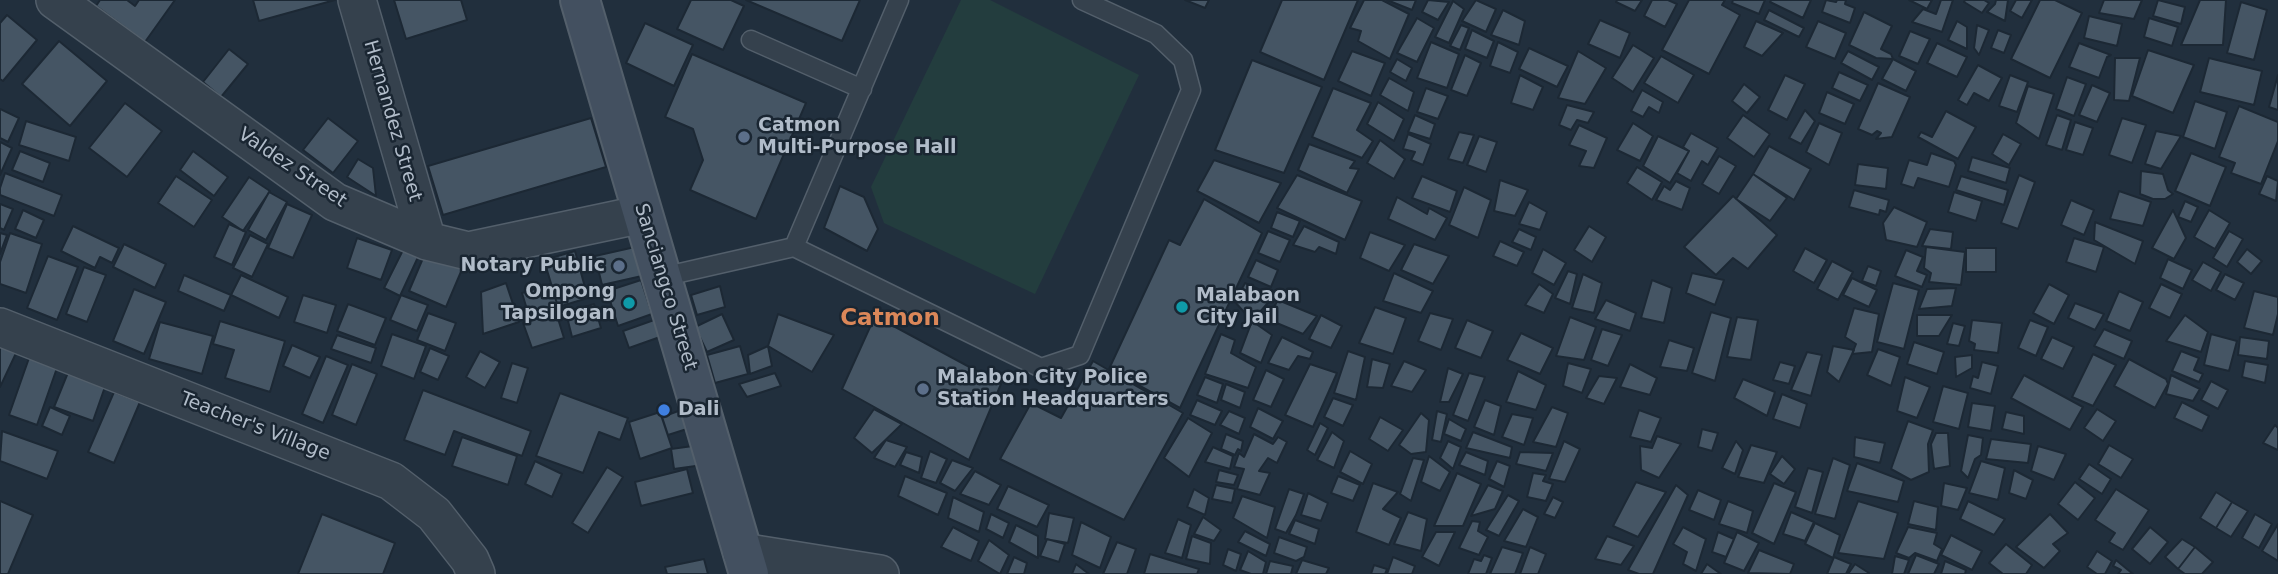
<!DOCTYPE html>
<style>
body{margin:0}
canvas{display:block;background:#212f3d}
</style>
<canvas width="2278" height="574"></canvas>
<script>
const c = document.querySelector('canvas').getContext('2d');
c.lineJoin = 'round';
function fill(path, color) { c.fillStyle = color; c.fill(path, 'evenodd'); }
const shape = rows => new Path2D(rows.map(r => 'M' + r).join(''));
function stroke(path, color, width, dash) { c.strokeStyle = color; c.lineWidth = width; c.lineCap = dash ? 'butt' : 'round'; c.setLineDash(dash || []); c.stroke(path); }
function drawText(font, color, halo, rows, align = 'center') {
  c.font = font + ' "DejaVu Sans",sans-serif'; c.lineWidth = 5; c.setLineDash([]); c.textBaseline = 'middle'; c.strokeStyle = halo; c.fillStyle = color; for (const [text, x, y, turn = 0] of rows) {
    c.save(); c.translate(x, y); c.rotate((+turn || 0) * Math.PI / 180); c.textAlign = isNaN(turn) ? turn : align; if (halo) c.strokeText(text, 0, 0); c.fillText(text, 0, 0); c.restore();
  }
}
const green = shape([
 [961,0,990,0,1139,75,1035,294,884,223,871,187]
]);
const building = shape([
 [100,0,127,0,135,6,139,0,175,0,145,42,96,6,100,0],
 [253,0,335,0,259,21,253,0],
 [394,0,461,0,467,20,406,39,394,0],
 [691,0,731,0,744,6,723,50,677,29,691,0],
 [746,0,860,0,842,41,746,0],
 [1185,0,1209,0,1205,8,1185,0],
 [1282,0,1358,0,1324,80,1260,52,1282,0],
 [1364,0,1382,0,1409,14,1390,59,1358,41,1361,31,1350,28,1364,0],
 [1387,0,1416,0,1412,10,1387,0],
 [1428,0,1449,2,1438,20,1422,12,1428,0],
 [1476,0,1496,9,1486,32,1462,21,1476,0],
 [1617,0,1642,0,1635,11,1616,2,1617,0],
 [1652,0,1668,0,1677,4,1665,27,1644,16,1652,0],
 [1689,0,1725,0,1722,5,1740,15,1709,74,1662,50,1689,0],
 [1733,0,1765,0,1759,14,1732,3,1733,0],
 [1771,0,1811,0,1803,18,1770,2,1771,0],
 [1826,0,1836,2,1837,0,1846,0,1845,4,1855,8,1850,23,1822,12,1826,0],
 [1909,0,1932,0,1927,9,1909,0],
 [1941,0,1953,0,1942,32,1912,22,1923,9,1936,14,1941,0],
 [1965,0,1984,0,1989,3,1982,13,1964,2,1965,0],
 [1996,0,2008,0,2005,21,1987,12,1995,4,1996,0],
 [2016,0,2032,0,2022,18,2010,11,2016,0],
 [2040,0,2055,0,2082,13,2050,78,2011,59,2040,0],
 [2104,0,2142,0,2134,19,2099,13,2104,0],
 [2158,0,2185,7,2181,24,2153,16,2158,0],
 [2200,0,2226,0,2223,45,2181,45,2200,0],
 [1453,1,1464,9,1449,43,1435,37,1453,1],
 [2241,2,2267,10,2254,60,2227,53,2241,2],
 [1503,10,1525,21,1519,45,1491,35,1503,10],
 [1769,10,1804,28,1799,37,1764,20,1769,10],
 [1864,12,1892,26,1881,49,1891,54,1893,59,1876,58,1849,45,1864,12],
 [7,15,37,40,3,81,0,79,0,23,7,15],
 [2089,16,2122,24,2117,46,2084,38,2089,16],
 [1417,18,1434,28,1417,62,1397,53,1417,18],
 [2149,18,2178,27,2172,46,2144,37,2149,18],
 [1600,20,1630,33,1620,58,1588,44,1600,20],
 [1756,21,1783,33,1762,56,1744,47,1756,21],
 [1818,21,1846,33,1835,59,1806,47,1818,21],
 [1957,21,1967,27,1967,49,1948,40,1957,21],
 [645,23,693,45,674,86,626,63,645,23],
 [1461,25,1469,28,1460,50,1450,46,1461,25],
 [1977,25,1989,30,1979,55,1974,48,1977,25],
 [1472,30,1494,41,1487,58,1465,49,1472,30],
 [1998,30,2011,35,2004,53,1991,48,1998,30],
 [1910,31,1930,39,1918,64,1899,56,1910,31],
 [59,41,107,81,70,126,22,84,59,41],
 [1431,42,1459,54,1447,88,1417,78,1431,42],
 [1498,42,1518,52,1510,73,1490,66,1498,42],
 [1937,43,1967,57,1957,77,1927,63,1937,43],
 [2079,43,2111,55,2107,57,2099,78,2069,67,2079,43],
 [1633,45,1654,58,1633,92,1612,78,1633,45],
 [1529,48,1568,66,1557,87,1519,69,1529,48],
 [229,49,248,64,221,97,203,82,229,49],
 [2148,50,2194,65,2173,113,2132,96,2148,50],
 [1352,51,1385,63,1371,96,1338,81,1352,51],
 [1578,51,1606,68,1585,104,1558,98,1578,51],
 [1848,51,1879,67,1872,80,1841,63,1848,51],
 [692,54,806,103,756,219,690,190,703,160,693,129,665,117,692,54],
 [1465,55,1481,63,1467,96,1451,90,1465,55],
 [1661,56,1694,75,1678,103,1644,83,1661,56],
 [2115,58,2140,58,2129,101,2114,100,2115,58],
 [2209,58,2262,71,2254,105,2200,92,2209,58],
 [1397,59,1412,68,1406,81,1390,72,1397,59],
 [1893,59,1916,71,1906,91,1882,79,1893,59],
 [1252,60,1322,87,1284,173,1215,150,1252,60],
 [1978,65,2002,78,1989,101,1974,93,1967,105,1958,100,1978,65],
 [1839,72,1868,85,1860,101,1832,88,1839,72],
 [1520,75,1543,87,1533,110,1511,103,1520,75],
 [1785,75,1805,84,1787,120,1768,110,1785,75],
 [2010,75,2028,82,2017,112,1999,106,2010,75],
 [2278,75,2278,110,2269,107,2278,75],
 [2067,77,2086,84,2074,116,2056,109,2067,77],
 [1389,78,1414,92,1408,111,1380,95,1389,78],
 [1878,83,1910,97,1892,137,1876,139,1881,133,1877,131,1872,135,1858,129,1878,83],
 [1744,84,1760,97,1747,113,1732,101,1744,84],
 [2092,85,2110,93,2097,122,2079,115,2092,85],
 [2028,86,2054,94,2039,139,2016,123,2028,86],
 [1333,88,1371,103,1357,130,1373,141,1362,158,1312,137,1333,88],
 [1426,88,1448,96,1438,119,1417,112,1426,88],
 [1642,90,1663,102,1659,113,1649,107,1643,117,1631,111,1642,90],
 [1827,92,1854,104,1845,124,1819,113,1827,92],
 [2195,101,2227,112,2215,149,2183,137,2195,101],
 [1378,102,1404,119,1394,141,1367,124,1378,102],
 [125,103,162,131,127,177,89,148,125,103],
 [1567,105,1594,112,1588,123,1577,120,1571,130,1559,125,1567,105],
 [2239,106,2278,122,2278,141,2261,184,2231,173,2235,163,2219,157,2239,106],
 [0,109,19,118,8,142,0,138,0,109],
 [1805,110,1815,121,1801,144,1789,138,1805,110],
 [1946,111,1976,127,1958,159,1918,137,1921,132,1932,137,1946,111],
 [1415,115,1435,124,1430,139,1408,132,1415,115],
 [1743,115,1770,134,1754,157,1727,138,1743,115],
 [2057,115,2071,120,2062,150,2046,145,2057,115],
 [328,118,358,141,333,173,303,150,328,118],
 [591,118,606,167,443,215,428,166,591,118],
 [2122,118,2146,125,2132,163,2109,155,2122,118],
 [26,121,76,137,69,161,19,145,26,121],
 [2075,122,2093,128,2083,155,2066,150,2075,122],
 [1633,123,1653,136,1640,161,1617,150,1633,123],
 [1819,123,1842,133,1829,165,1806,152,1819,123],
 [1579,125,1607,138,1594,168,1579,166,1586,151,1569,145,1579,125],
 [2156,131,2181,136,2161,169,2145,164,2156,131],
 [1459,132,1474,135,1463,163,1448,159,1459,132],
 [1691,133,1718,148,1708,165,1702,161,1691,181,1677,173,1689,151,1683,147,1691,133],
 [1408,134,1431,144,1423,165,1411,160,1415,152,1403,149,1408,134],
 [2003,134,2021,144,2009,165,1992,154,2003,134],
 [1479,136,1497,142,1486,172,1467,165,1479,136],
 [1658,136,1689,151,1670,183,1643,166,1658,136],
 [1380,140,1405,159,1394,179,1367,163,1380,140],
 [0,142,12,148,0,175,0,142],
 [1309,144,1355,161,1350,168,1359,169,1347,193,1298,170,1309,144],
 [1769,146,1811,169,1794,200,1753,174,1769,146],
 [20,151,50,163,43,182,12,170,20,151],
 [193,151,228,177,214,196,180,170,193,151],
 [1931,153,1954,161,1956,165,1949,187,1918,178,1914,188,1901,184,1909,160,1927,165,1931,153],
 [2191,153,2226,167,2210,206,2175,191,2191,153],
 [1719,156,1736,166,1719,194,1702,184,1719,156],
 [1972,157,2010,168,2006,183,1968,171,1972,157],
 [358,159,373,168,376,196,347,177,358,159],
 [1214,160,1281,183,1259,223,1197,191,1214,160],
 [1858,164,1888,168,1886,189,1855,185,1858,164],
 [1637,167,1662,182,1652,200,1627,183,1637,167],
 [2141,171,2163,174,2168,190,2173,194,2165,199,2153,199,2140,194,2141,171],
 [5,173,62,195,54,216,0,195,0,188,5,173],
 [1753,174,1787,198,1770,221,1736,199,1753,174],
 [1297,175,1362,201,1345,240,1277,208,1297,175],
 [2019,175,2035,182,2018,229,2001,223,2019,175],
 [176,176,212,200,194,227,158,203,176,176],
 [1422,176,1457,191,1450,212,1412,198,1422,176],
 [1961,176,2008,190,2004,205,1956,190,1961,176],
 [2267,176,2278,181,2276,201,2259,194,2267,176],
 [249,177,270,191,243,231,222,217,249,177],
 [1500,180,1528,190,1515,216,1494,211,1500,180],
 [1676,181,1690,188,1682,210,1656,200,1664,186,1670,190,1676,181],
 [840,186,864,197,878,229,867,251,824,228,840,186],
 [1464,187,1491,200,1478,238,1449,225,1464,187],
 [1854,190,1889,200,1886,212,1880,210,1879,215,1849,207,1854,190],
 [2119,191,2151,202,2143,226,2110,219,2119,191],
 [269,192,287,202,266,240,248,230,269,192],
 [1954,192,1982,201,1976,221,1948,212,1954,192],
 [1733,196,1777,235,1748,269,1733,258,1716,275,1684,247,1733,196],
 [1397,197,1427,214,1429,208,1447,218,1435,240,1388,219,1397,197],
 [1204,199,1262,233,1180,408,1109,369,1169,240,1180,245,1204,199],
 [2071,200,2094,210,2084,235,2061,225,2071,200],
 [2185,201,2198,207,2191,222,2178,217,2185,201],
 [1529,202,1547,212,1540,230,1519,224,1529,202],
 [0,204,13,209,4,230,0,228,0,204],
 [287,204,312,215,293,258,268,248,287,204],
 [1894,207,1927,222,1917,247,1886,240,1883,223,1894,207],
 [23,210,44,220,36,238,15,229,23,210],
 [2173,210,2186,238,2174,259,2152,248,2173,210],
 [2209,210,2230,223,2215,249,2194,237,2209,210],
 [1277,212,1300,221,1293,237,1271,228,1277,212],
 [2095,222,2143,241,2135,264,2094,240,2095,222],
 [229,224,246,232,232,265,214,257,229,224],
 [73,226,119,248,112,263,100,257,95,268,61,251,73,226],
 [1304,226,1339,242,1336,254,1319,247,1315,252,1293,245,1304,226],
 [1589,226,1606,237,1592,262,1574,250,1589,226],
 [1519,229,1536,237,1531,250,1512,242,1519,229],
 [1930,229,1953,232,1951,249,1922,246,1930,229],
 [1268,231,1290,240,1280,262,1258,253,1268,231],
 [2229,231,2243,239,2227,267,2213,258,2229,231],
 [1370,232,1405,245,1389,271,1360,258,1370,232],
 [0,233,7,235,0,254,0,233],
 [10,233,42,244,26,293,0,284,0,262,10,233],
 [250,235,268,244,252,277,233,268,250,235],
 [357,238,392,250,381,280,347,268,357,238],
 [2074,238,2104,247,2096,272,2066,262,2074,238],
 [1500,241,1524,252,1517,266,1493,256,1500,241],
 [124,244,166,264,155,288,113,267,124,244],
 [1414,244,1449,256,1433,284,1401,270,1414,244],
 [635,247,642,276,602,285,595,256,635,247],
 [1926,247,1965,252,1961,285,1929,282,1931,273,1924,268,1926,247],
 [404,248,419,255,400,296,384,288,404,248],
 [1805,248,1827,260,1814,283,1793,271,1805,248],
 [1966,248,1996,248,1996,272,1966,272,1966,248],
 [1543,249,1566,263,1554,285,1532,273,1543,249],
 [2247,249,2262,261,2251,274,2237,262,2247,249],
 [1906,250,1923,257,1917,271,1927,275,1922,287,1895,276,1906,250],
 [426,251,463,267,446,307,409,291,426,251],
 [575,251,588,298,558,307,544,260,575,251],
 [48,256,78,267,57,320,27,308,48,256],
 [2168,259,2192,270,2183,289,2160,278,2168,259],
 [1256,260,1278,270,1271,287,1248,277,1256,260],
 [1832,261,1853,272,1838,300,1817,289,1832,261],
 [2203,262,2221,272,2211,291,2192,280,2203,262],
 [1868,266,1881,271,1876,286,1862,281,1868,266],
 [84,267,106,275,87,322,66,314,84,267],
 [1568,271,1577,274,1570,304,1555,298,1568,271],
 [1394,273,1433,291,1421,313,1383,301,1394,273],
 [1692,273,1724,280,1715,305,1686,293,1692,273],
 [1583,274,1602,283,1594,313,1572,308,1583,274],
 [2225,274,2244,283,2235,300,2216,290,2225,274],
 [184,275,231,295,224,311,178,291,184,275],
 [241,275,288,297,279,318,231,295,241,275],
 [1852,278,1877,290,1869,307,1843,295,1852,278],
 [641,280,652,314,618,326,607,291,641,280],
 [1652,280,1672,288,1664,323,1641,318,1652,280],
 [506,283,519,322,483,334,481,292,506,283],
 [1245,283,1274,296,1252,321,1235,302,1245,283],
 [1893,283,1919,290,1904,349,1877,342,1893,283],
 [551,284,558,307,529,316,522,293,551,284],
 [1539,284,1553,294,1544,313,1525,305,1539,284],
 [2049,284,2069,295,2054,324,2033,313,2049,284],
 [2161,284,2182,294,2170,318,2149,308,2161,284],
 [720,286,725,307,697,315,691,295,720,286],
 [1956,288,1952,306,1919,309,1927,289,1956,288],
 [134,289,166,302,144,354,113,341,134,289],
 [2119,291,2143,302,2130,331,2106,321,2119,291],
 [2254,291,2278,297,2278,314,2273,335,2244,328,2254,291],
 [303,295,336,305,327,333,294,322,303,295],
 [401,295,428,305,417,331,390,320,401,295],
 [1278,300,1317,316,1303,334,1267,319,1278,300],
 [1606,300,1636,313,1630,331,1595,319,1606,300],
 [2075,303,2104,314,2095,330,2068,318,2075,303],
 [348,304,386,318,375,345,337,331,348,304],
 [594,304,601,328,572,337,566,313,594,304],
 [1375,307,1406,318,1393,354,1359,343,1375,307],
 [1854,308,1879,314,1872,352,1852,354,1856,344,1845,337,1854,308],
 [556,312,564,338,532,348,523,323,556,312],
 [1711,312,1731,318,1715,381,1692,373,1711,312],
 [428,313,456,323,445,351,417,340,428,313],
 [1430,313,1453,319,1441,350,1418,341,1430,313],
 [722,314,734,340,707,352,695,327,722,314],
 [778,314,834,335,812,372,768,346,778,314],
 [1321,315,1342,326,1331,348,1309,339,1321,315],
 [1917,315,1952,315,1939,336,1917,336,1917,315],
 [2185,315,2208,332,2201,352,2166,341,2185,315],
 [875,316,1001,384,969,460,842,389,875,316],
 [1570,317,1596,327,1584,360,1556,356,1570,317],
 [1737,317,1758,320,1751,360,1727,357,1737,317],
 [654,320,660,337,629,348,623,331,654,320],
 [1467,320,1493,331,1481,358,1455,348,1467,320],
 [1972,320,2002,323,1998,353,1974,350,1975,344,1969,341,1972,320],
 [2030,320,2048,327,2036,356,2018,348,2030,320],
 [220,321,285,341,270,392,225,378,234,350,213,344,220,321],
 [1252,321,1272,335,1261,363,1240,353,1252,321],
 [160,322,213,336,202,374,149,359,160,322],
 [1953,323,1965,326,1959,346,1947,344,1953,323],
 [1602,329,1622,335,1608,366,1591,360,1602,329],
 [2104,329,2132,341,2124,359,2094,346,2104,329],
 [1521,333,1553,348,1540,374,1507,360,1521,333],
 [392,334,426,346,414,379,381,366,392,334],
 [1221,334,1235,340,1231,353,1256,367,1248,388,1205,374,1221,334],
 [2211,334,2237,341,2229,371,2204,365,2211,334],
 [337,335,376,348,371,363,331,349,337,335],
 [1282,337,1313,352,1310,359,1298,356,1289,370,1268,363,1282,337],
 [2052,337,2074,347,2063,369,2041,359,2052,337],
 [2240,337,2269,341,2267,359,2238,355,2240,337],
 [1669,340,1694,348,1687,371,1660,367,1669,340],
 [0,341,18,349,0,387,0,341],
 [1914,342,1944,352,1937,374,1907,364,1914,342],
 [292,345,320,357,310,378,283,366,292,345],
 [740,346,748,374,715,383,707,355,740,346],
 [768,346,772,366,750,374,748,355,768,346],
 [1833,346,1854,350,1839,382,1827,372,1833,346],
 [430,348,449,356,438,380,420,372,430,348],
 [1878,349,1900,357,1891,386,1867,375,1878,349],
 [480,351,500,362,485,388,466,377,480,351],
 [1348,351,1365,357,1356,400,1334,393,1348,351],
 [2181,351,2199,358,2194,370,2203,374,2199,382,2172,371,2181,351],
 [1807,352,1822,355,1811,396,1791,390,1807,352],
 [2093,354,2116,365,2093,406,2072,397,2093,354],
 [1972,355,1972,368,1956,377,1955,357,1972,355],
 [326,356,348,365,323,423,302,414,326,356],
 [29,358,57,368,37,425,9,415,29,358],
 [1372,359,1390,364,1383,388,1367,387,1372,359],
 [2129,359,2166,379,2168,384,2155,408,2114,386,2129,359],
 [1093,361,1183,413,1124,520,1000,459,1031,403,1061,418,1093,361],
 [1404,361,1426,370,1412,392,1391,386,1404,361],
 [2245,361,2268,365,2265,383,2242,377,2245,361],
 [1780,362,1795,366,1789,384,1773,380,1780,362],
 [1982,362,1998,366,1991,394,1970,388,1973,376,1978,378,1982,362],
 [512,363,528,368,517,403,501,398,512,363],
 [1568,363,1591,369,1582,393,1563,386,1568,363],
 [352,364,377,374,356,425,332,415,352,364],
 [1310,364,1337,373,1313,427,1285,415,1310,364],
 [1630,364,1657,378,1650,395,1620,387,1630,364],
 [1448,368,1463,374,1449,402,1440,402,1448,368],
 [69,370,106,384,93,421,54,407,69,370],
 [1266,370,1284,379,1271,407,1253,400,1266,370],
 [1518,371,1546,385,1536,410,1506,402,1518,371],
 [775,373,781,386,747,397,739,384,775,373],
 [1469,373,1485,377,1468,421,1453,415,1469,373],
 [2024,375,2083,407,2070,430,2011,398,2024,375],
 [2171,375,2200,389,2193,401,2166,394,2171,375],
 [1599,376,1617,378,1604,404,1586,398,1599,376],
 [1205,377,1223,384,1217,403,1197,395,1205,377],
 [1905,377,1930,387,1917,418,1897,411,1905,377],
 [1743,379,1775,392,1767,416,1734,398,1743,379],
 [2211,381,2228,390,2218,409,2201,400,2211,381],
 [1226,384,1245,392,1240,408,1221,400,1226,384],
 [1943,386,1968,393,1959,429,1933,422,1943,386],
 [423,390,531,431,522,456,454,431,445,455,404,440,423,390],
 [114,392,140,402,114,463,88,452,114,392],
 [560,393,628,418,620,440,599,432,583,473,536,456,560,393],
 [1782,394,1807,404,1800,428,1773,419,1782,394],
 [1333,398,1353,405,1343,426,1324,417,1333,398],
 [1197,400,1222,411,1215,425,1190,415,1197,400],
 [1485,400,1501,406,1494,435,1474,427,1485,400],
 [2182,402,2209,416,2202,431,2174,418,2182,402],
 [1972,403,1995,406,1991,431,1968,427,1972,403],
 [50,407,70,416,62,435,42,426,50,407],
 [1552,407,1568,413,1556,447,1533,442,1552,407],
 [1258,408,1283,421,1273,439,1250,427,1258,408],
 [874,409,902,424,872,453,854,438,874,409],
 [2097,409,2116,421,2103,441,2084,428,2097,409],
 [681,410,687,429,668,435,662,417,681,410],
 [1639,410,1661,418,1651,442,1630,437,1639,410],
 [1229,411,1245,418,1239,434,1220,425,1229,411],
 [1437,411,1447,414,1441,442,1432,440,1437,411],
 [660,412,672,448,640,459,629,422,660,412],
 [2006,412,2024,416,2024,434,2002,429,2006,412],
 [1421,413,1429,420,1426,452,1411,454,1399,445,1421,413],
 [1512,414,1533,418,1524,445,1502,437,1512,414],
 [1380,417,1403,430,1388,451,1369,439,1380,417],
 [1188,418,1212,433,1189,477,1164,458,1188,418],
 [1449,419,1466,429,1461,441,1444,434,1449,419],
 [1908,421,1933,430,1928,444,1929,472,1911,480,1891,469,1908,421],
 [1320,423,1328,428,1315,455,1307,450,1320,423],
 [2275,425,2278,428,2278,450,2263,443,2275,425],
 [1702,429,1718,433,1712,451,1698,447,1702,429],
 [2,431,58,451,47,479,0,461,2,431],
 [1332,432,1344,441,1334,468,1317,460,1332,432],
 [1473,432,1512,447,1510,458,1466,448,1473,432],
 [1936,433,1948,433,1950,466,1934,469,1931,444,1936,433],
 [1226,434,1243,441,1241,451,1238,449,1235,455,1221,449,1226,434],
 [1254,434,1273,444,1278,437,1287,442,1277,463,1268,458,1259,471,1270,473,1260,495,1237,489,1244,469,1234,467,1239,453,1244,457,1254,434],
 [1968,435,1983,438,1981,455,1975,459,1968,478,1961,471,1968,435],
 [1657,436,1681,444,1659,478,1641,470,1640,446,1652,448,1657,436],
 [462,437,517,456,508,485,452,466,462,437],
 [1855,437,1885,443,1880,463,1854,457,1855,437],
 [1991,439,2031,444,2028,463,1986,459,1991,439],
 [886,440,907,447,895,467,874,458,886,440],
 [1448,441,1461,447,1453,469,1440,458,1448,441],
 [1564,441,1580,449,1565,482,1549,479,1564,441],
 [1736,441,1743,450,1735,474,1722,468,1736,441],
 [700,445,703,465,674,469,671,449,700,445],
 [1751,445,1777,452,1764,483,1738,477,1751,445],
 [2109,445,2133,459,2121,478,2098,464,2109,445],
 [2038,446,2066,454,2054,480,2031,471,2038,446],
 [1213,447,1233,456,1230,469,1205,462,1213,447],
 [930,451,947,459,936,483,921,478,930,451],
 [1350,451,1372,464,1363,484,1340,472,1350,451],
 [906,452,922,457,919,473,900,465,906,452],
 [1466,452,1488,461,1485,475,1459,465,1466,452],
 [1520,452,1553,453,1546,471,1516,464,1520,452],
 [1429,456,1450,472,1440,491,1421,482,1429,456],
 [1782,456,1795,469,1784,484,1770,474,1782,456],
 [1413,458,1424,460,1411,501,1400,494,1413,458],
 [1833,458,1850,465,1835,519,1815,514,1833,458],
 [952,460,973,468,955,491,940,483,952,460],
 [535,461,562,474,552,497,525,484,535,461],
 [1497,461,1510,466,1504,487,1489,479,1497,461],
 [1981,461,2005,468,1998,500,1969,493,1981,461],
 [1857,463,1904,481,1898,502,1847,491,1857,463],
 [2089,464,2111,479,2102,494,2079,479,2089,464],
 [607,467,623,477,588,533,572,523,607,467],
 [1808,468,1823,472,1812,513,1795,507,1808,468],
 [687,469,693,493,641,506,635,482,687,469],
 [1219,470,1238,475,1234,485,1216,482,1219,470],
 [2014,470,2033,480,2026,499,2009,493,2014,470],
 [975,471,1001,485,989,505,960,494,975,471],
 [1457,473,1481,484,1463,526,1434,526,1457,473],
 [1533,473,1546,475,1543,481,1553,484,1546,501,1527,497,1533,473],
 [905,476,947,493,938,515,898,496,905,476],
 [1338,476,1360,485,1353,501,1331,493,1338,476],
 [1636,482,1666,492,1638,537,1613,526,1636,482],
 [2075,482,2095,498,2078,520,2058,504,2075,482],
 [1373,483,1398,492,1383,509,1401,518,1389,545,1356,532,1373,483],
 [1774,483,1796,492,1774,544,1752,533,1774,483],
 [1944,483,1967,488,1958,510,1941,506,1944,483],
 [1216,485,1235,489,1232,503,1212,499,1216,485],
 [1488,485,1503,491,1495,509,1471,516,1488,485],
 [1676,485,1688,495,1653,574,1639,574,1628,570,1676,485],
 [1008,486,1049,505,1037,527,997,509,1008,486],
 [1194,489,1209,498,1205,515,1187,507,1194,489],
 [1289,489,1304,494,1296,515,1286,533,1275,529,1289,489],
 [2116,489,2149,510,2123,550,2109,542,2115,533,2095,520,2116,489],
 [1698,490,1721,500,1714,520,1689,510,1698,490],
 [2216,492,2232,502,2216,528,2200,518,2216,492],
 [1308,493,1328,503,1321,521,1301,515,1308,493],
 [1508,495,1519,501,1499,536,1486,530,1508,495],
 [1242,496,1275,507,1267,538,1233,518,1242,496],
 [953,497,984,512,979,532,948,518,953,497],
 [1553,497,1563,502,1555,518,1544,514,1553,497],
 [0,501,33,515,8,574,0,574,0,501],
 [1728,501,1753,511,1747,533,1719,524,1728,501],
 [1858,501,1898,513,1884,559,1838,553,1858,501],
 [1914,501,1938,507,1936,530,1908,524,1914,501],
 [1968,501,2005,519,1994,535,1960,519,1968,501],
 [2232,502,2248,511,2231,537,2216,528,2232,502],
 [1523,509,1538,517,1526,547,1504,541,1523,509],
 [1408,512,1427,519,1421,551,1394,544,1408,512],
 [1791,512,1814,522,1805,541,1783,534,1791,512],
 [1049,513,1074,518,1068,543,1045,539,1049,513],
 [322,514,395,543,383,574,298,574,322,514],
 [991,514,1009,523,1003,538,986,529,991,514],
 [2050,514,2068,533,2053,544,2060,551,2044,568,2016,547,2050,514],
 [2255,514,2272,524,2259,548,2242,538,2255,514],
 [1203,517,1221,530,1214,541,1194,534,1203,517],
 [1178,519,1191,525,1182,558,1165,553,1178,519],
 [1295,520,1319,529,1315,544,1289,534,1295,520],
 [1472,521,1480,522,1478,531,1488,537,1479,555,1459,548,1472,521],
 [1081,522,1111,537,1100,568,1072,555,1081,522],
 [1815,523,1840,535,1833,558,1805,544,1815,523],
 [2278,524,2278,561,2262,551,2278,524],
 [1016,525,1038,536,1038,558,1009,542,1016,525],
 [953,527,979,541,971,561,941,547,953,527],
 [1683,527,1706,539,1696,571,1683,564,1687,552,1673,544,1683,527],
 [1908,527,1937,533,1934,544,1942,549,1937,561,1915,553,1909,558,1896,553,1908,527],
 [2150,527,2168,542,2150,564,2132,549,2150,527],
 [1245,531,1270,544,1266,556,1238,542,1245,531],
 [1436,532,1455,532,1439,566,1422,557,1436,532],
 [1718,532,1734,539,1726,557,1712,552,1718,532],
 [1737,532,1759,543,1744,571,1724,563,1737,532],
 [1951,535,1982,551,1972,570,1941,555,1951,535],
 [1192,536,1211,543,1210,564,1186,559,1192,536],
 [1607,536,1634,546,1621,565,1595,559,1607,536],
 [1279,537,1307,547,1304,557,1296,561,1274,553,1279,537],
 [1047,539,1065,544,1059,562,1040,556,1047,539],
 [2182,539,2195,547,2178,569,2165,557,2182,539],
 [989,540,1009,555,1000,574,978,561,989,540],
 [1117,542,1136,549,1127,574,1103,574,1117,542],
 [2006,544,2032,565,2026,574,2003,574,1989,563,2006,544],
 [1502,547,1523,553,1515,574,1490,574,1502,547],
 [1530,547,1546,554,1538,574,1520,574,1530,547],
 [2195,547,2213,562,2202,574,2185,574,2178,569,2195,547],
 [1228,549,1241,554,1236,571,1223,565,1228,549],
 [1759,550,1794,564,1790,574,1748,573,1759,550],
 [1248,551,1266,562,1263,574,1251,574,1240,570,1248,551],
 [2097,551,2112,561,2105,574,2097,574,2087,567,2097,551],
 [1150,554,1199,569,1197,574,1144,574,1150,554],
 [1484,555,1492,558,1486,574,1468,574,1474,559,1481,561,1484,555],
 [1916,555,1939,564,1934,574,1908,574,1916,555],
 [1895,556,1909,560,1904,574,1892,574,1895,556],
 [1014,557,1027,563,1024,574,1007,574,1014,557],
 [1393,557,1415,566,1412,574,1387,574,1393,557],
 [1834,557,1851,564,1846,574,1827,574,1834,557],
 [704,559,708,574,667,574,665,567,704,559],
 [1302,560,1329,568,1326,574,1296,574,1302,560],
 [2116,560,2133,574,2118,574,2121,570,2113,566,2116,560],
 [1270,561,1293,566,1291,574,1266,574,1270,561],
 [1945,561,1966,570,1965,574,1941,574,1945,561],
 [1076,564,1089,574,1072,574,1076,564],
 [1707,564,1721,574,1701,574,1707,564],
 [1855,564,1869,573,1869,574,1848,574,1855,564],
 [1374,565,1387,569,1385,574,1371,574,1374,565]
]);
const lane = shape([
 [751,40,862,89],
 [794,247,899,0],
 [662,277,794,247,1041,368,1080,355,1191,90,1183,60,1156,34,1082,0]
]);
const street = shape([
 [55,0,335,202,427,241,468,251,643,214],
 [357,0,427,241],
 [0,327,391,481,434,514,470,560,476,574],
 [742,552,880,574]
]);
const secondary = shape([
 [580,0,749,574]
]);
const markers = [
 [744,137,7,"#5c6f8a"],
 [619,266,7,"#5c6f8a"],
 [629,303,7,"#0f9aa8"],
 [1182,307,7,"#0f9aa8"],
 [923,389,7,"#5c6f8a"],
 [664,410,7,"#3f7fe0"]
];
const streetNames = [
 ["Hernandez Street",392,121,74],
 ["Valdez Street",292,168,34],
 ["Sanciangco Street",665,287,73],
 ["Teacher's Village",255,427,21]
];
const poiNames = [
 ["Catmon",758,126],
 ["Multi-Purpose Hall",758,148],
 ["Notary Public",605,266,"right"],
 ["Ompong",615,292,"right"],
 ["Tapsilogan",615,314,"right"],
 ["Malabaon",1196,296],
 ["City Jail",1196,318],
 ["Malabon City Police",937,378],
 ["Station Headquarters",937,400],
 ["Dali",678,410]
];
const quarterNames = [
 ["Catmon",890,319]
];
fill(green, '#233d3e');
fill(building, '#455564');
stroke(building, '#1c2834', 2);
stroke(lane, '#535f6b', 21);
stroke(street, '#535f6b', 40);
stroke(secondary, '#535f6b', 42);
stroke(lane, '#35414d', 18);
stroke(street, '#35414d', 37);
stroke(secondary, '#435060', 38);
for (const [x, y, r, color] of markers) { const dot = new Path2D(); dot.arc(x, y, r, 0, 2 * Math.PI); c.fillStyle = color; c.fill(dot); stroke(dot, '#1a2632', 2.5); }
drawText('19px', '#b1bcc9', '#1a2632', streetNames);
drawText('bold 19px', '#b1bcc9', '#1a2632', poiNames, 'left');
drawText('bold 23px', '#db8759', '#1a2632', quarterNames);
</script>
